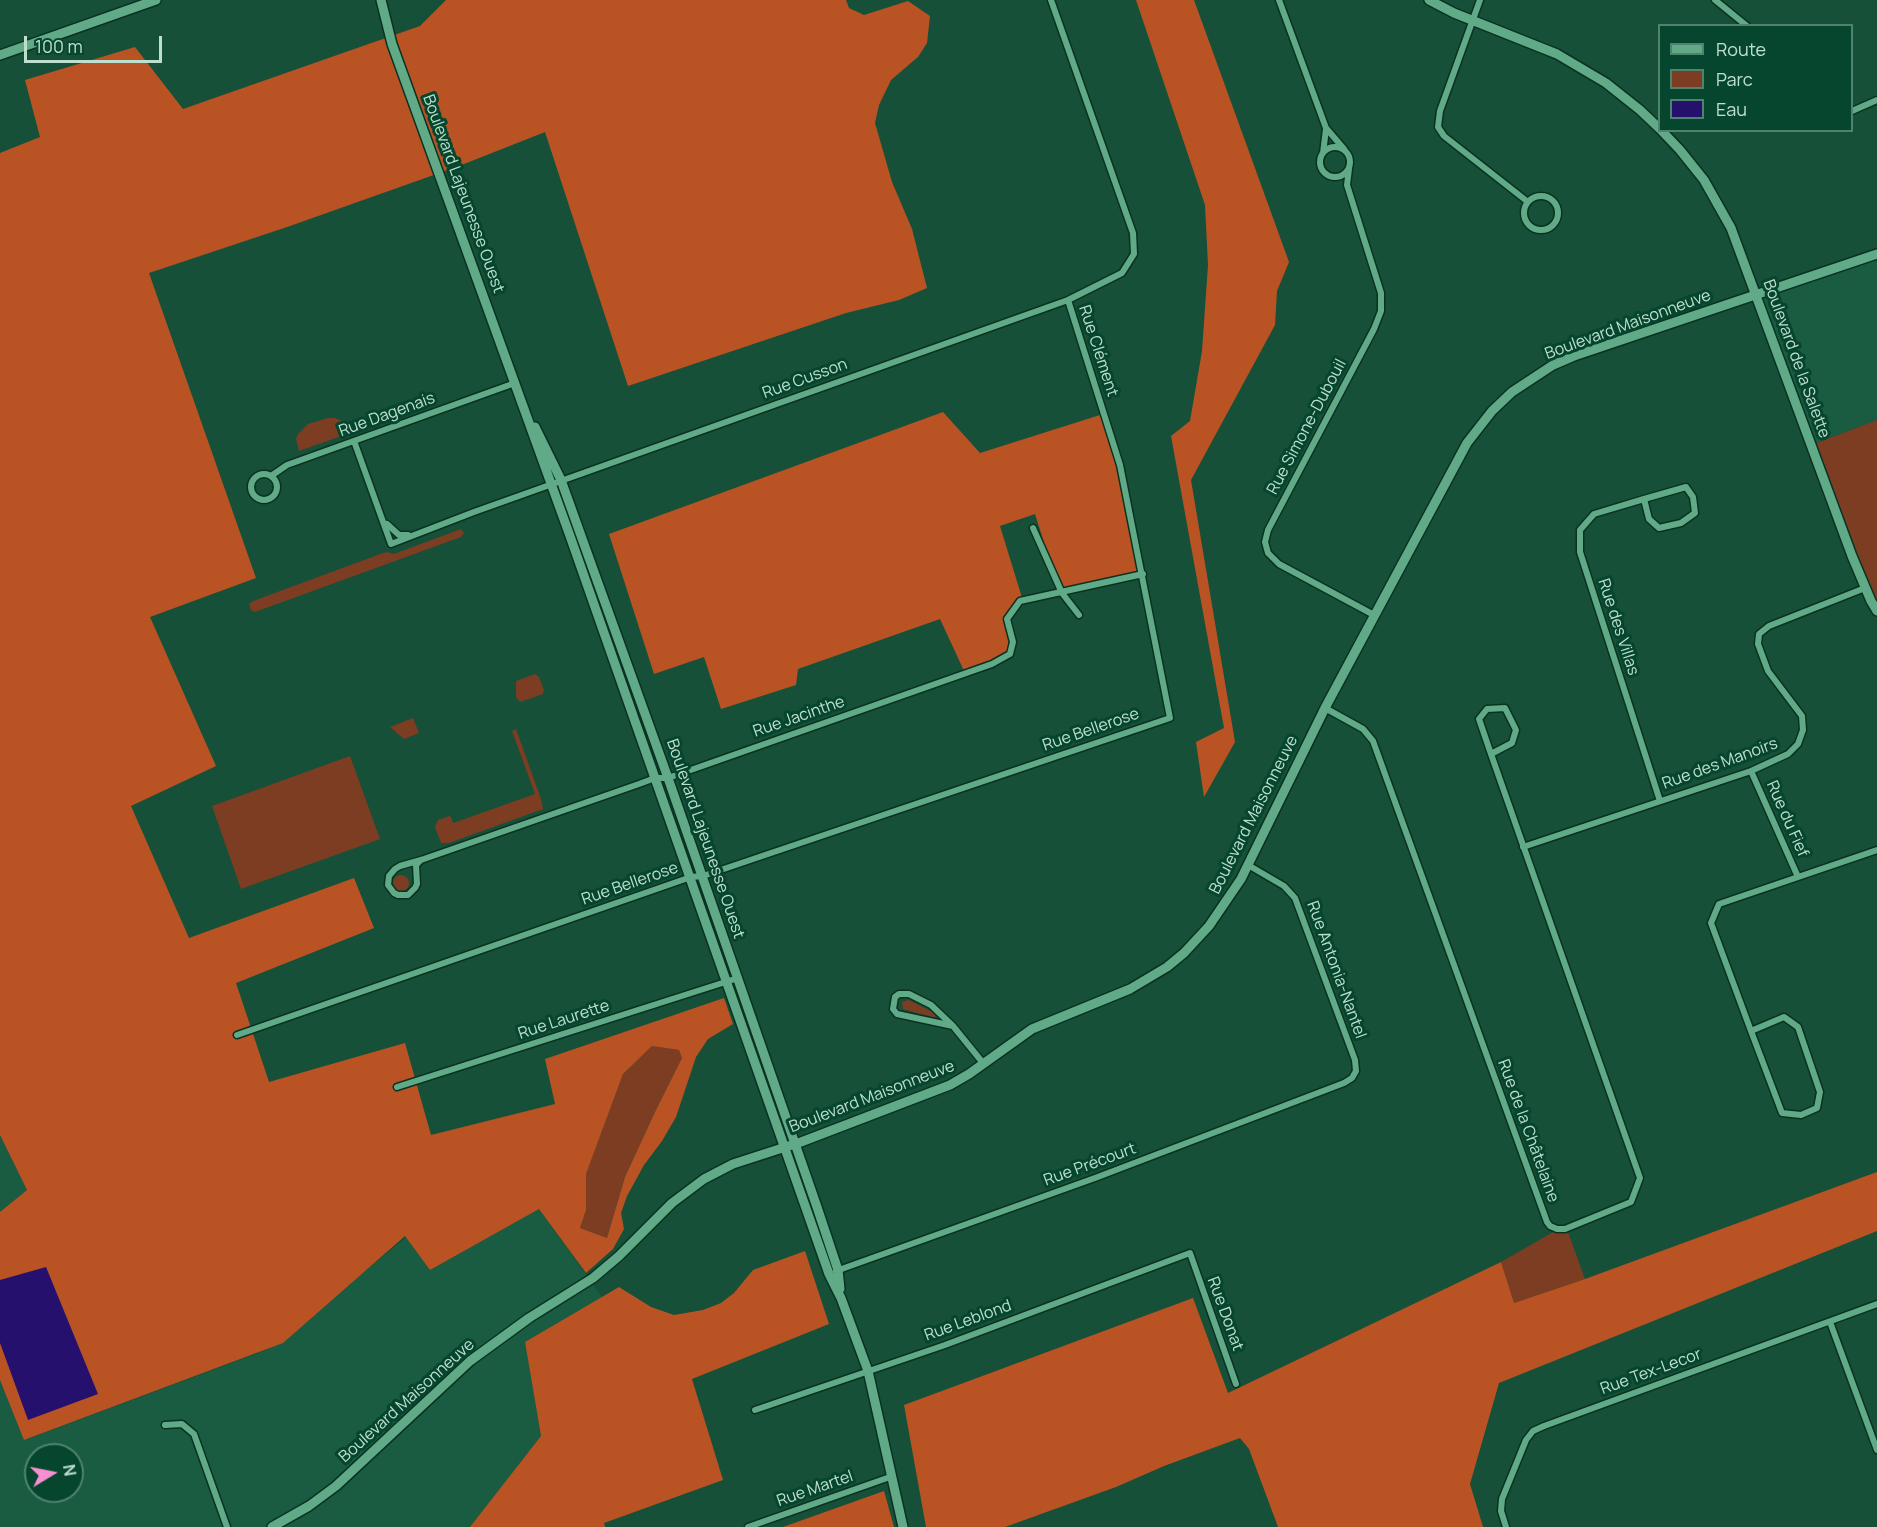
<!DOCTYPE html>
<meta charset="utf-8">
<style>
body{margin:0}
#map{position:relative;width:1877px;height:1527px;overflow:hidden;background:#165038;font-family:Manrope,sans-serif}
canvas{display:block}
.legend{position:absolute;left:1658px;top:24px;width:195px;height:108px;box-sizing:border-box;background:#06452e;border:2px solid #4f836e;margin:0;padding:8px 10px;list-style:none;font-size:18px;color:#bde0ce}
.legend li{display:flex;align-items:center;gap:12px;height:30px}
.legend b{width:30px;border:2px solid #4f836e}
.north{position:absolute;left:24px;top:1443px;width:60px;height:60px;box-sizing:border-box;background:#06452e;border:2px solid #4f836e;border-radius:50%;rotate:80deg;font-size:16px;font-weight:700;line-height:24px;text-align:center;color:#bde0ce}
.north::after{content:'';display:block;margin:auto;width:21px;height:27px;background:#f690d0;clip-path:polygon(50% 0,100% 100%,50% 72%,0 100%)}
.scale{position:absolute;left:24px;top:36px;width:138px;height:27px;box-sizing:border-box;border:3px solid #bde0ce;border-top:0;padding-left:8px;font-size:18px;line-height:21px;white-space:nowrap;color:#bde0ce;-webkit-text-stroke:4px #06452e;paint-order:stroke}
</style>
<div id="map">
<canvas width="1877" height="1527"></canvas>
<ul class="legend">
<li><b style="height:8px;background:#61aa88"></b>Route</li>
<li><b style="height:16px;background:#7c3d22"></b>Parc</li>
<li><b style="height:16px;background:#26106d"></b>Eau</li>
</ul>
<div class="north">N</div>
<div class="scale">100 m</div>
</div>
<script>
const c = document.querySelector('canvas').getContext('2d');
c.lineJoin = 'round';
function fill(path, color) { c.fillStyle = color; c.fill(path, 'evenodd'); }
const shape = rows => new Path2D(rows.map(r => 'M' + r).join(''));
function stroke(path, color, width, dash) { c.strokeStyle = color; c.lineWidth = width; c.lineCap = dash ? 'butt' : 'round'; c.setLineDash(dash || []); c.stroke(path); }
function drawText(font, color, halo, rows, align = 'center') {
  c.font = font + ' Manrope,sans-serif'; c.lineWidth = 6; c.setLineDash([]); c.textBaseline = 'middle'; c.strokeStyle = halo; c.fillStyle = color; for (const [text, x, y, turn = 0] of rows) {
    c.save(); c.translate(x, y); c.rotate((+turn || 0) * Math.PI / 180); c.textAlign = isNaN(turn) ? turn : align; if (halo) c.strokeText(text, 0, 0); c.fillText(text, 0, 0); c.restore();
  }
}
const built = shape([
 [1877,254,1877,420,1811,445,1757,296],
 [0,1135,27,1190,0,1212],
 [539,1209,602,1297,525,1342,541,1436,470,1527,0,1527,0,1380,25,1440,267,1350,407,1237,430,1270],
 [36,1455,72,1455,72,1491,36,1491]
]);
const green = shape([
 [328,418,335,418,345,422,350,433,299,451,296,439,298,434,308,424],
 [1877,420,1877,611,1811,445],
 [461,529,464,533,461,537,255,612,251,610,249,604,253,601,383,553,387,552,394,554],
 [535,674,539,677,544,690,543,694,520,702,516,697,516,681],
 [413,718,419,733,404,739,390,727],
 [516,729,541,799,543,809,449,843,441,843,435,827,438,820,449,816,451,817,453,823,535,794,512,731],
 [350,756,380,839,241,889,212,806],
 '393 883a8 8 0 1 1 16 0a8 8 0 1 1-16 0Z',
 [909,1000,934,1013,936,1017,932,1017,903,1009,902,1002],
 [652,1046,679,1050,682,1058,655,1112,625,1177,607,1238,580,1228,586,1210,586,1174,623,1074],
 [1555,1231,1568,1232,1585,1279,1514,1303,1501,1262]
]);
const forest = shape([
 [446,0,846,0,849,8,864,15,908,1,930,16,927,43,918,57,891,80,879,105,875,123,892,182,912,229,927,288,899,300,846,313,628,386,545,132,459,166,290,226,149,273,256,578,150,617,216,766,131,806,189,938,354,878,374,928,236,983,269,1082,405,1043,431,1135,555,1104,545,1059,724,998,733,1024,708,1039,696,1057,676,1117,662,1141,644,1165,627,1196,621,1213,624,1229,613,1249,586,1273,539,1209,430,1270,405,1236,283,1343,24,1440,0,1380,0,1212,27,1190,0,1135,0,153,40,137,25,80,135,47,183,109,420,26],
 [652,1046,679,1050,682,1058,655,1112,625,1177,607,1238,580,1228,586,1210,586,1174,623,1074],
 [1136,0,1194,0,1289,262,1277,291,1275,325,1191,480,1235,742,1204,797,1196,742,1224,728,1171,436,1190,421,1202,351,1208,265,1205,205],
 [943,412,980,453,1100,415,1120,462,1143,574,1059,590,1035,514,1000,526,1023,601,1007,621,1010,654,965,673,940,619,798,669,796,685,721,709,704,657,654,674,609,534],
 [1877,1172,1877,1231,1499,1383,1470,1484,1483,1527,1278,1527,1249,1449,1240,1438,1164,1466,1116,1487,1005,1527,926,1527,904,1405,1193,1298,1228,1393,1501,1262,1514,1303,1585,1279],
 [805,1251,829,1324,692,1379,723,1480,604,1523,605,1527,470,1527,541,1436,525,1342,619,1287,651,1307,674,1315,703,1310,721,1303,734,1293,753,1270],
 [884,1491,894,1527,783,1527]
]);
const water = shape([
 [46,1267,98,1394,28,1420,0,1343,0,1280]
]);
const minor = shape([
 [1279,0,1326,128,1344,149],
 [1480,0,1440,111,1438,127,1444,136,1528,202],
 [1715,0,1747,26],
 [1852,111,1877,100],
 '1320 162a15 15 0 1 1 30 0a15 15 0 1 1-30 0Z',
 [1323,153,1326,129],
 [1349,169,1347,185,1381,293,1381,311,1374,329,1268,530,1265,542,1268,553,1279,564,1374,615],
 '1524 213a17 17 0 1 1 34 0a17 17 0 1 1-34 0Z',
 [354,441,391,544,474,512,1068,300],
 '251 487a13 13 0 1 1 26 0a13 13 0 1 1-26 0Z',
 [271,476,287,465,515,383],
 [1644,499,1649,519,1659,528,1681,523,1695,513,1693,497,1686,487,1644,499,1594,514,1580,530,1580,552,1660,801],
 [387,524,399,535,408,535],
 [1033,528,1062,593,1079,615],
 [1325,708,1363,729,1373,741,1547,1222,1550,1226,1557,1229,1565,1229,1631,1202,1640,1178,1491,754,1479,719,1487,709,1505,708,1516,730,1512,743,1491,754],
 [1751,771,1798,877],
 [1523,847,1751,771,1788,754,1798,744,1803,730,1802,716,1768,671,1758,644,1759,634,1769,626,1865,588],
 [421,860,416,865,417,884,415,888,408,895,398,895,394,893,388,885,389,876,395,869,400,866,421,860,639,784,655,778,668,778,992,664,1010,654,1013,642,1007,619,1020,601,1143,574],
 [953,1026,897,1014,893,1009,895,997,899,994,909,994,931,1005,953,1026,983,1063],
 [1751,1031,1784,1017,1798,1027,1820,1092,1817,1108,1801,1115,1782,1113,1751,1031,1711,923,1719,904,1877,850],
 [237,1035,691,877,703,876,1170,718,1120,465,1068,300,1122,273,1134,254,1133,233,1051,0],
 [397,1087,738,978],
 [836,1271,1095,1178,1344,1083,1352,1078,1356,1071,1355,1060,1295,898,1284,886,1248,865],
 [1830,1322,1877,1450],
 [755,1410,945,1345,1190,1253,1236,1384],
 [165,1425,182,1424,194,1434,227,1527],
 [748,1527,890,1477],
 [1506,1527,1501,1511,1502,1499,1526,1440,1533,1431,1544,1426,1877,1304]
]);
const tertiary = shape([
 [381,0,392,44,570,536,829,1274,841,1298,868,1371,903,1527],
 [1429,0,1454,13,1557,54,1606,83,1640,110,1660,129],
 [0,55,156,0],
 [1661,130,1680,150,1704,180,1731,228,1852,556,1871,601,1877,611],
 [535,427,561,480,668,778,817,1207,838,1270,840,1289],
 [272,1527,309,1506,336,1486,470,1361,529,1318,593,1278,619,1256,672,1203,704,1179,733,1164,801,1142,950,1085,969,1074,1032,1029,1130,989,1167,967,1184,953,1209,926,1241,879,1325,708,1467,443,1492,411,1512,392,1553,365,1574,356,1877,254]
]);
const streetNames = [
 ["Boulevard Lajeunesse Ouest",463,194,70],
 ["Boulevard Maisonneuve",1628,325,-20],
 ["Rue Clément",1098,351,72],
 ["Boulevard de la Salette",1796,359,70],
 ["Rue Cusson",805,379,-20],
 ["Rue Dagenais",387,415,-20],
 ["Rue Simone-Dubouil",1307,427,-62],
 ["Rue des Villas",1618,627,72],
 ["Rue Jacinthe",799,717,-19],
 ["Rue Bellerose",1091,730,-19],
 ["Rue des Manoirs",1720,764,-20],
 ["Boulevard Maisonneuve",1254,815,-63],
 ["Rue du Fief",1787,819,66],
 ["Boulevard Lajeunesse Ouest",705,839,71],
 ["Rue Bellerose",630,884,-19],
 ["Rue Antonia-Nantel",1336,970,70],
 ["Rue Laurette",564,1020,-18],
 ["Boulevard Maisonneuve",872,1097,-21],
 ["Rue de la Châtelaine",1528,1131,70],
 ["Rue Précourt",1090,1165,-20],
 ["Rue Donat",1225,1314,70],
 ["Rue Leblond",968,1321,-20],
 ["Rue Tex-Lecor",1651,1372,-20],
 ["Boulevard Maisonneuve",407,1401,-42],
 ["Rue Martel",815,1489,-19]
];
fill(built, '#195c42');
fill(green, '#7c3d22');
fill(forest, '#ba5324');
fill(water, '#26106d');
stroke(minor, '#0a3222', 9);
stroke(tertiary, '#0a3222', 12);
stroke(minor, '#61aa88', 6);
stroke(tertiary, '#61aa88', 9);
drawText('16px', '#bde0ce', '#06452e', streetNames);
</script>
